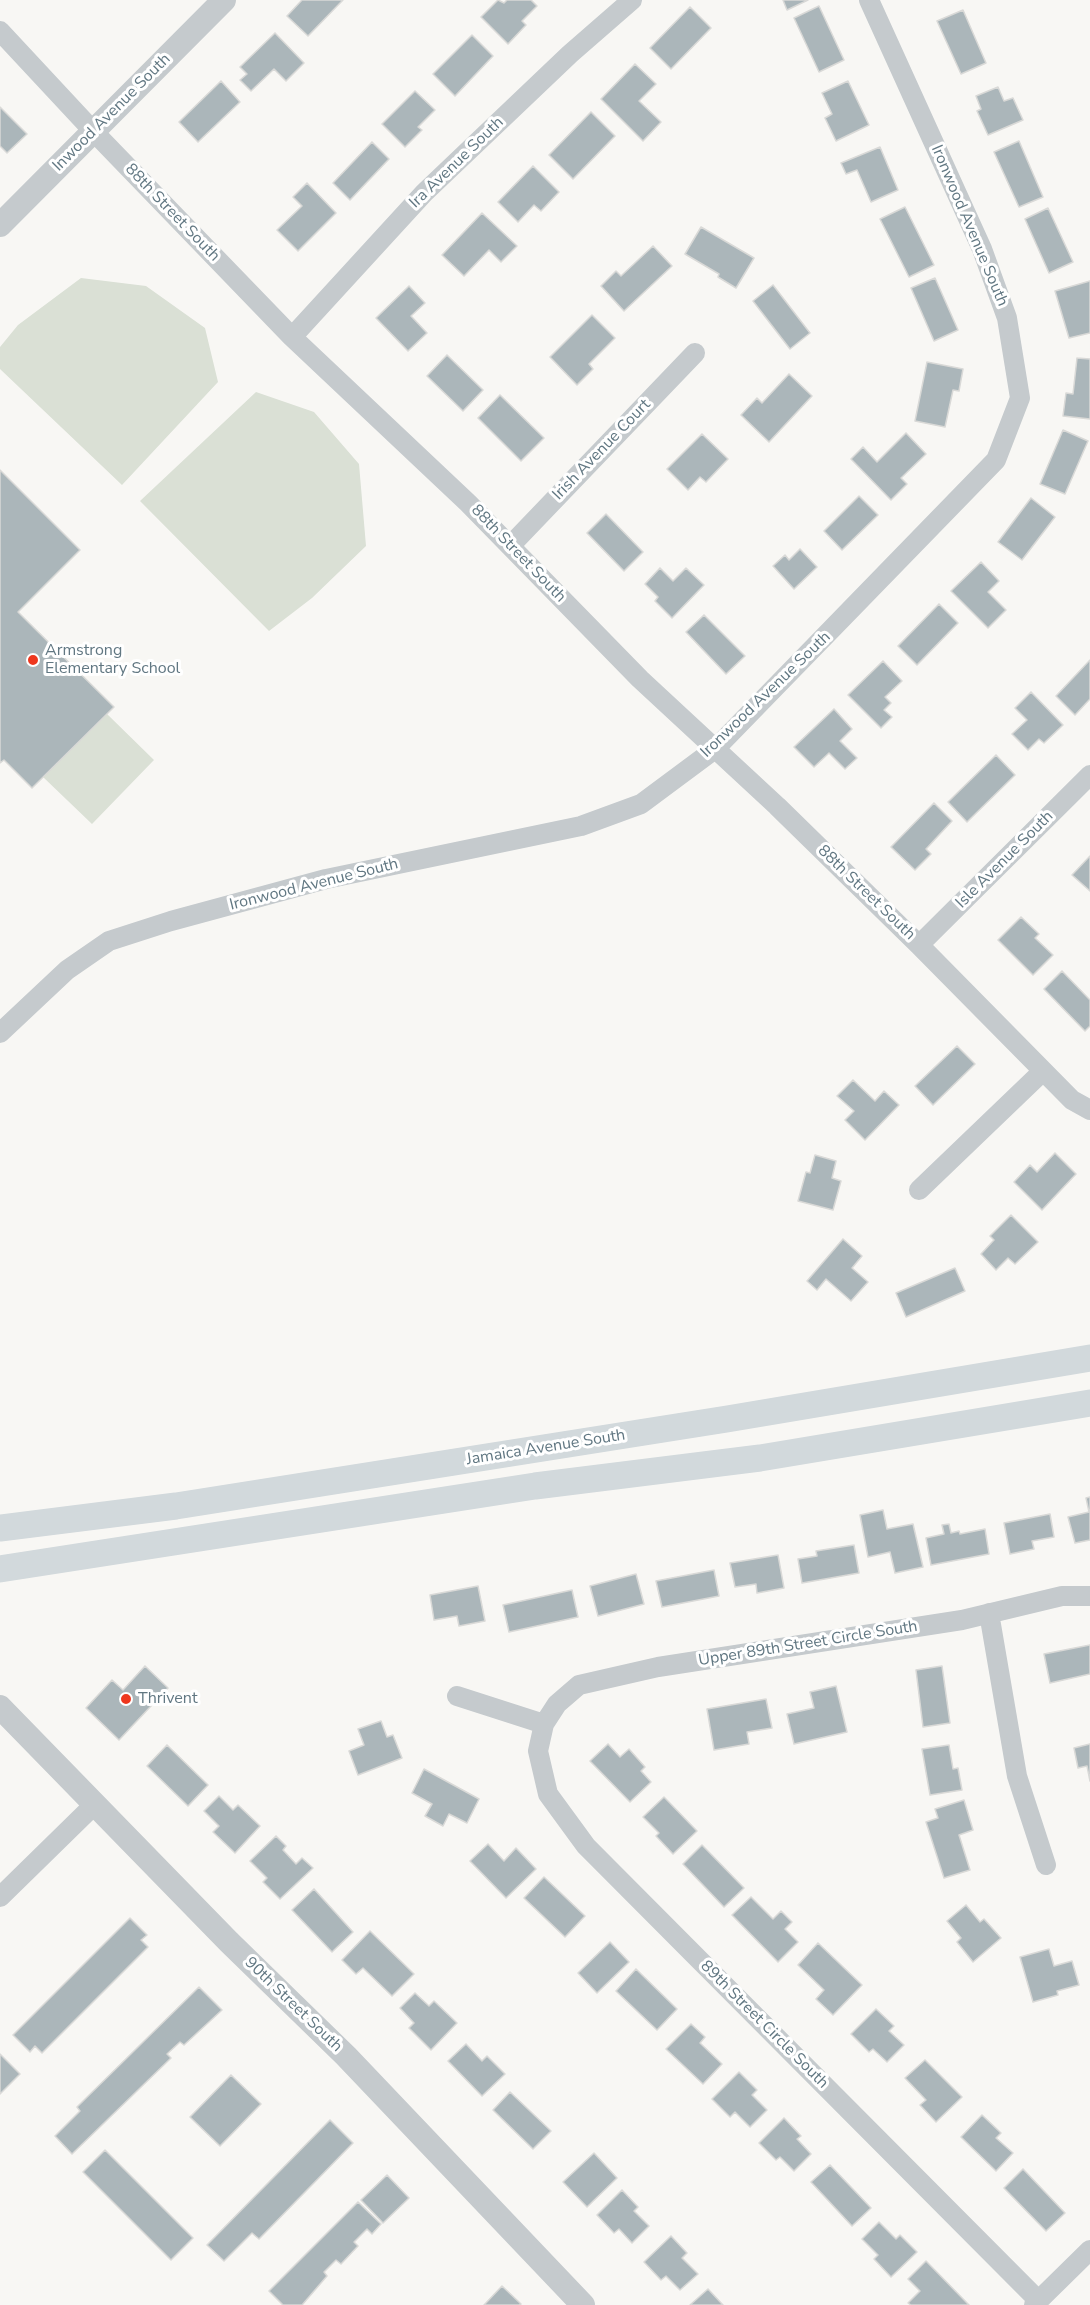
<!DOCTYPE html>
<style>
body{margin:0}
canvas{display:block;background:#f8f7f4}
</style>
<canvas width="1090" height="2305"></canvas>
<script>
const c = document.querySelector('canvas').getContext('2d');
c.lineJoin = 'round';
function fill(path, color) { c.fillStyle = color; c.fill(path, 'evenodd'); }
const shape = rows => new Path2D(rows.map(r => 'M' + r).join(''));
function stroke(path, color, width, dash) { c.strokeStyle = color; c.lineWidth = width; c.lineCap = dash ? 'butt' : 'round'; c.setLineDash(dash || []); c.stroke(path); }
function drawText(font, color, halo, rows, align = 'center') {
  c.font = font + ' "Nunito Sans",sans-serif'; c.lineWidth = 6; c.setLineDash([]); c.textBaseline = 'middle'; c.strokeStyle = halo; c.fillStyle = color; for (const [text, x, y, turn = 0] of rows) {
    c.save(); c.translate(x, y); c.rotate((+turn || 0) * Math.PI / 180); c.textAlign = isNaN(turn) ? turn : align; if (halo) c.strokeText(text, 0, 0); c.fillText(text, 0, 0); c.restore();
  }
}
const green = shape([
 [81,278,146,286,205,328,218,382,122,485,0,369,0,347,18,325],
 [256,392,314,412,359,464,366,546,312,598,269,631,140,501],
 [106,713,154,760,92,824,43,777]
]);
const building = shape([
 [302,0,343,0,308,36,287,16,302,0],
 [498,0,504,3,507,0,531,0,537,6,522,21,526,25,508,44,481,17,498,0],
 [783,0,808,0,787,10,783,0],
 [819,6,844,60,819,72,794,18,819,6],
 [690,7,711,28,671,69,650,48,690,7],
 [963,10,986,63,961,74,937,21,963,10],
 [275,33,304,63,286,81,274,69,251,91,240,80,247,74,240,67,275,33],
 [472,35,493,56,455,96,433,74,472,35],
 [635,64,656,84,639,101,661,122,643,141,601,99,635,64],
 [221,81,240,102,198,142,179,122,221,81],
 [848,81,869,125,836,141,825,118,832,114,822,93,848,81],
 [998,87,1004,101,1013,98,1023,120,988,135,977,111,981,109,976,96,998,87],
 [415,91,435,110,418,127,422,130,405,147,382,124,415,91],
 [0,107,27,134,7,153,0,146,0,107],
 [591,112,615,136,573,179,549,155,591,112],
 [1019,141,1043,197,1019,207,994,152,1019,141],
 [372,142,389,159,350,200,333,183,372,142],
 [880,147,898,190,871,202,857,170,846,174,841,163,880,147],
 [533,166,559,192,541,211,534,205,518,222,498,202,533,166],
 [307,183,336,213,298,251,277,230,302,206,293,197,307,183],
 [905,207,934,265,909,277,880,219,905,207],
 [1048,208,1073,262,1049,273,1025,219,1048,208],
 [482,213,517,246,501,262,489,250,464,276,442,255,482,213],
 [701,227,754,258,736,288,718,277,719,274,685,254,701,227],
 [653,246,672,266,624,311,601,286,616,271,621,276,653,246],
 [935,278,958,330,934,341,911,288,935,278],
 [1090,281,1090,333,1069,338,1055,291,1090,281],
 [773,285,810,333,790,349,753,301,773,285],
 [409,286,425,303,411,316,427,333,408,351,376,318,409,286],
 [592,315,615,338,589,364,593,369,577,385,550,357,592,315],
 [447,355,483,390,463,411,427,376,447,355],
 [1077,358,1090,359,1090,419,1063,416,1066,393,1073,394,1077,358],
 [927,362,963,369,959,391,953,390,945,427,915,421,927,362],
 [789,374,812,396,769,442,741,415,757,398,762,403,789,374],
 [500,395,544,438,521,461,478,418,500,395],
 [1063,430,1088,441,1065,494,1040,484,1063,430],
 [906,433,926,454,901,478,907,484,891,500,851,459,863,447,877,462,906,433],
 [702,434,728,459,706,482,700,477,688,490,667,469,702,434],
 [0,470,80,550,18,612,114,707,32,788,4,760,0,763,0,470],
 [859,496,878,515,842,550,824,531,859,496],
 [1031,498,1055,517,1022,560,998,542,1031,498],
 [606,514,643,552,624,571,587,533,606,514],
 [800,549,817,567,794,589,773,566,785,555,789,560,800,549],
 [981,562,999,581,988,592,1006,610,988,628,951,591,981,562],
 [660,568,673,581,686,568,704,585,672,618,655,601,658,597,645,584,660,568],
 [939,604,958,623,917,665,898,646,939,604],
 [704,615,745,656,726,674,686,632,704,615],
 [1090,660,1090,699,1075,715,1056,696,1090,660],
 [883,661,902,681,885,697,891,703,884,710,892,717,881,728,848,695,883,661],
 [1031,692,1063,725,1044,743,1039,739,1028,750,1012,734,1027,720,1015,708,1031,692],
 [834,709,852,729,840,741,857,758,845,769,829,753,814,767,794,747,834,709],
 [996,755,1015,775,967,822,948,802,996,755],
 [934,803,952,821,926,849,931,854,915,870,891,847,934,803],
 [1090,856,1090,891,1072,875,1090,856],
 [1021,917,1039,934,1035,938,1053,955,1033,975,998,940,1021,917],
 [1062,971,1090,1000,1090,1026,1085,1031,1044,989,1062,971],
 [957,1046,975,1064,933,1105,915,1086,957,1046],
 [853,1080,875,1101,884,1091,899,1105,865,1140,845,1120,854,1111,837,1096,853,1080],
 [1055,1153,1076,1174,1042,1210,1014,1182,1030,1165,1037,1172,1055,1153],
 [815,1155,836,1161,832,1178,841,1181,833,1210,798,1201,806,1172,810,1173,815,1155],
 [1011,1215,1038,1242,1015,1264,1008,1258,996,1270,981,1254,994,1240,990,1236,1011,1215],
 [843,1239,862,1256,852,1268,868,1282,851,1301,826,1279,817,1290,807,1281,843,1239],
 [955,1268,965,1291,906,1317,896,1293,955,1268],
 [1090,1497,1090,1540,1075,1543,1068,1517,1089,1512,1086,1498,1090,1497],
 [883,1510,887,1529,913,1524,923,1567,895,1573,890,1552,868,1557,860,1515,883,1510],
 [1050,1514,1054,1537,1032,1541,1034,1549,1010,1554,1004,1523,1050,1514],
 [949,1524,951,1533,959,1531,960,1534,985,1529,989,1554,931,1565,926,1538,944,1534,942,1525,949,1524],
 [854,1545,859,1573,802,1583,798,1559,817,1556,816,1551,854,1545],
 [778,1555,784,1588,757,1593,756,1584,735,1587,730,1563,778,1555],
 [714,1570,719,1596,662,1607,656,1581,714,1570],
 [636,1574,644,1604,598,1616,590,1586,636,1574],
 [478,1586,485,1621,459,1626,457,1616,434,1620,430,1595,478,1586],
 [572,1590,578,1617,509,1632,503,1605,572,1590],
 [1090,1645,1090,1674,1050,1683,1044,1654,1090,1645],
 [145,1666,168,1688,119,1740,86,1708,112,1680,123,1690,145,1666],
 [942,1666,950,1723,923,1727,916,1670,942,1666],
 [836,1686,847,1732,794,1744,787,1714,814,1708,810,1692,836,1686],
 [766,1699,772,1728,747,1732,749,1744,714,1750,707,1709,766,1699],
 [381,1721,387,1737,393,1735,402,1758,358,1775,349,1751,364,1745,358,1729,381,1721],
 [608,1744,620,1757,629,1749,645,1767,641,1771,651,1782,630,1802,590,1761,608,1744],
 [1090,1744,1090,1781,1087,1766,1078,1768,1074,1748,1090,1744],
 [167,1745,208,1785,188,1806,147,1766,167,1745],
 [949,1745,953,1769,958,1768,962,1790,930,1795,922,1749,949,1745],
 [424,1769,479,1799,467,1823,449,1814,443,1826,425,1816,432,1804,412,1793,424,1769],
 [219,1796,233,1810,238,1805,260,1826,235,1853,213,1832,219,1826,204,1811,219,1796],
 [664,1797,697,1831,673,1854,656,1836,659,1833,643,1817,664,1797],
 [964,1800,973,1830,959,1835,970,1870,944,1878,926,1822,938,1818,935,1809,964,1800],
 [276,1836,286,1846,283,1850,296,1864,302,1858,313,1868,280,1899,263,1882,267,1878,250,1861,276,1836],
 [488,1844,504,1861,516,1848,536,1869,506,1898,470,1861,488,1844],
 [702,1845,744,1888,724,1907,683,1864,702,1845],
 [544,1877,585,1916,565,1937,524,1898,544,1877],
 [314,1889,353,1932,332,1952,292,1910,314,1889],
 [751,1897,773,1919,781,1911,792,1922,785,1929,798,1942,778,1962,732,1915,751,1897],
 [966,1905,980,1922,984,1919,1001,1938,973,1962,957,1942,961,1938,947,1921,966,1905],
 [130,1918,147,1935,141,1940,148,1947,42,2053,35,2046,30,2052,13,2035,130,1918],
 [370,1931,414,1974,392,1996,363,1968,356,1974,342,1960,370,1931],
 [610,1942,629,1962,597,1993,578,1973,610,1942],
 [818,1943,862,1985,833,2015,816,1999,824,1990,798,1965,818,1943],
 [1049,1949,1054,1966,1072,1961,1079,1985,1057,1991,1058,1995,1033,2002,1020,1957,1049,1949],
 [636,1969,677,2009,657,2030,616,1991,636,1969],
 [199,1987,222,2010,184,2045,180,2042,167,2054,171,2058,72,2154,55,2136,80,2111,77,2107,199,1987],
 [415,1993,429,2006,434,2001,457,2023,431,2050,409,2028,414,2023,400,2008,415,1993],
 [876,2009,894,2026,889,2031,904,2045,887,2062,873,2049,869,2052,851,2034,876,2009],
 [691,2024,705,2037,700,2043,722,2064,703,2084,666,2049,691,2024],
 [466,2044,482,2061,487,2056,505,2074,482,2096,448,2061,466,2044],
 [0,2054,20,2074,0,2094,0,2054],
 [925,2060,962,2097,936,2122,920,2105,926,2100,905,2078,925,2060],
 [739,2072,757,2090,752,2095,767,2110,750,2127,735,2112,730,2117,712,2099,739,2072],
 [231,2075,261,2104,220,2146,190,2117,231,2075],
 [510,2092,551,2131,533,2149,493,2110,510,2092],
 [982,2115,1001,2133,996,2138,1013,2153,996,2171,961,2137,982,2115],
 [784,2118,801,2136,797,2139,811,2154,794,2171,780,2157,776,2160,759,2143,784,2118],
 [330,2120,353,2143,259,2239,252,2233,224,2261,207,2245,330,2120],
 [105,2150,193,2238,171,2260,83,2172,105,2150],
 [594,2153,617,2178,587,2207,563,2182,594,2153],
 [830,2165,871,2208,852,2226,811,2182,830,2165],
 [1023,2169,1065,2213,1046,2231,1004,2188,1023,2169],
 [387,2175,409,2198,383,2223,361,2200,387,2175],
 [622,2190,638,2207,634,2211,649,2226,632,2243,619,2229,614,2233,597,2215,622,2190],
 [358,2202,381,2224,372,2234,367,2229,354,2242,358,2246,341,2264,336,2260,324,2272,327,2276,302,2305,283,2305,269,2291,358,2202],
 [879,2222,896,2239,900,2235,917,2252,891,2277,874,2259,878,2255,862,2239,879,2222],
 [671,2236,687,2253,682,2258,698,2274,680,2290,666,2276,661,2280,644,2262,671,2236],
 [926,2261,969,2305,911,2305,908,2303,920,2291,908,2279,926,2261],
 [502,2286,521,2304,519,2305,484,2305,502,2286],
 [708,2289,723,2305,690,2305,708,2289]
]);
const minor = shape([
 [0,31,94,132,292,337,468,503,640,679,777,806,919,945,1072,1100,1090,1110],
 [292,337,424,193,570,54,632,0],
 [510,546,695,353],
 [919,945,1090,775],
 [0,1033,67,970,109,941,171,921,326,879,581,826,641,804,715,749,996,460,1020,398,1007,318,982,249,869,0],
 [919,1190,1043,1071],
 [989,1613,1017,1776,1046,1865],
 [457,1696,544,1724],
 [0,1897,94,1805],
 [1038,2300,586,1846,548,1794,538,1751,544,1724,557,1704,579,1685,658,1667,962,1620,1062,1596,1090,1596],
 [1034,2305,1090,2250]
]);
const tertiary = shape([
 [0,225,224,0],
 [0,1707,229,1942,346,2056,583,2305]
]);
const secondary = shape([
 [0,1528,176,1506,727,1419,1090,1358],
 [0,1569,535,1486,760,1458,1090,1403]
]);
const markers = [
 [33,660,6,"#ee371e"],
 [126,1699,6,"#ee371e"]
];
const streetNames = [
 ["Inwood Avenue South",112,113,-45],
 ["Ira Avenue South",457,163,-44],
 ["88th Street South",172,213,46],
 ["Ironwood Avenue South",969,226,67],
 ["Irish Avenue Court",602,450,-46],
 ["88th Street South",518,554,46],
 ["Ironwood Avenue South",766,695,-44],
 ["Isle Avenue South",1005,860,-45],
 ["Ironwood Avenue South",314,885,-14],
 ["88th Street South",866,893,44],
 ["Jamaica Avenue South",546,1448,-9],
 ["Upper 89th Street Circle South",808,1644,-9],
 ["90th Street South",293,2005,44],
 ["89th Street Circle South",764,2025,45]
];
const poiNames = [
 ["Armstrong",45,651],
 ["Elementary School",45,669],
 ["Thrivent",138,1699]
];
fill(green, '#dae0d5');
fill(building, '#abb6ba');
stroke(building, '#d9d9d7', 1.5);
stroke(minor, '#c5cacd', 20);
stroke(tertiary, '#c5cacd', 24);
stroke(secondary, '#d2d9dc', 27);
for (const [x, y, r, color] of markers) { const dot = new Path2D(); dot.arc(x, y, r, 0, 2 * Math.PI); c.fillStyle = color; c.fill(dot); stroke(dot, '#fff', 2); }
drawText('16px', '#617782', '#fff', streetNames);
drawText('16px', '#617782', '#fff', poiNames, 'left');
</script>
